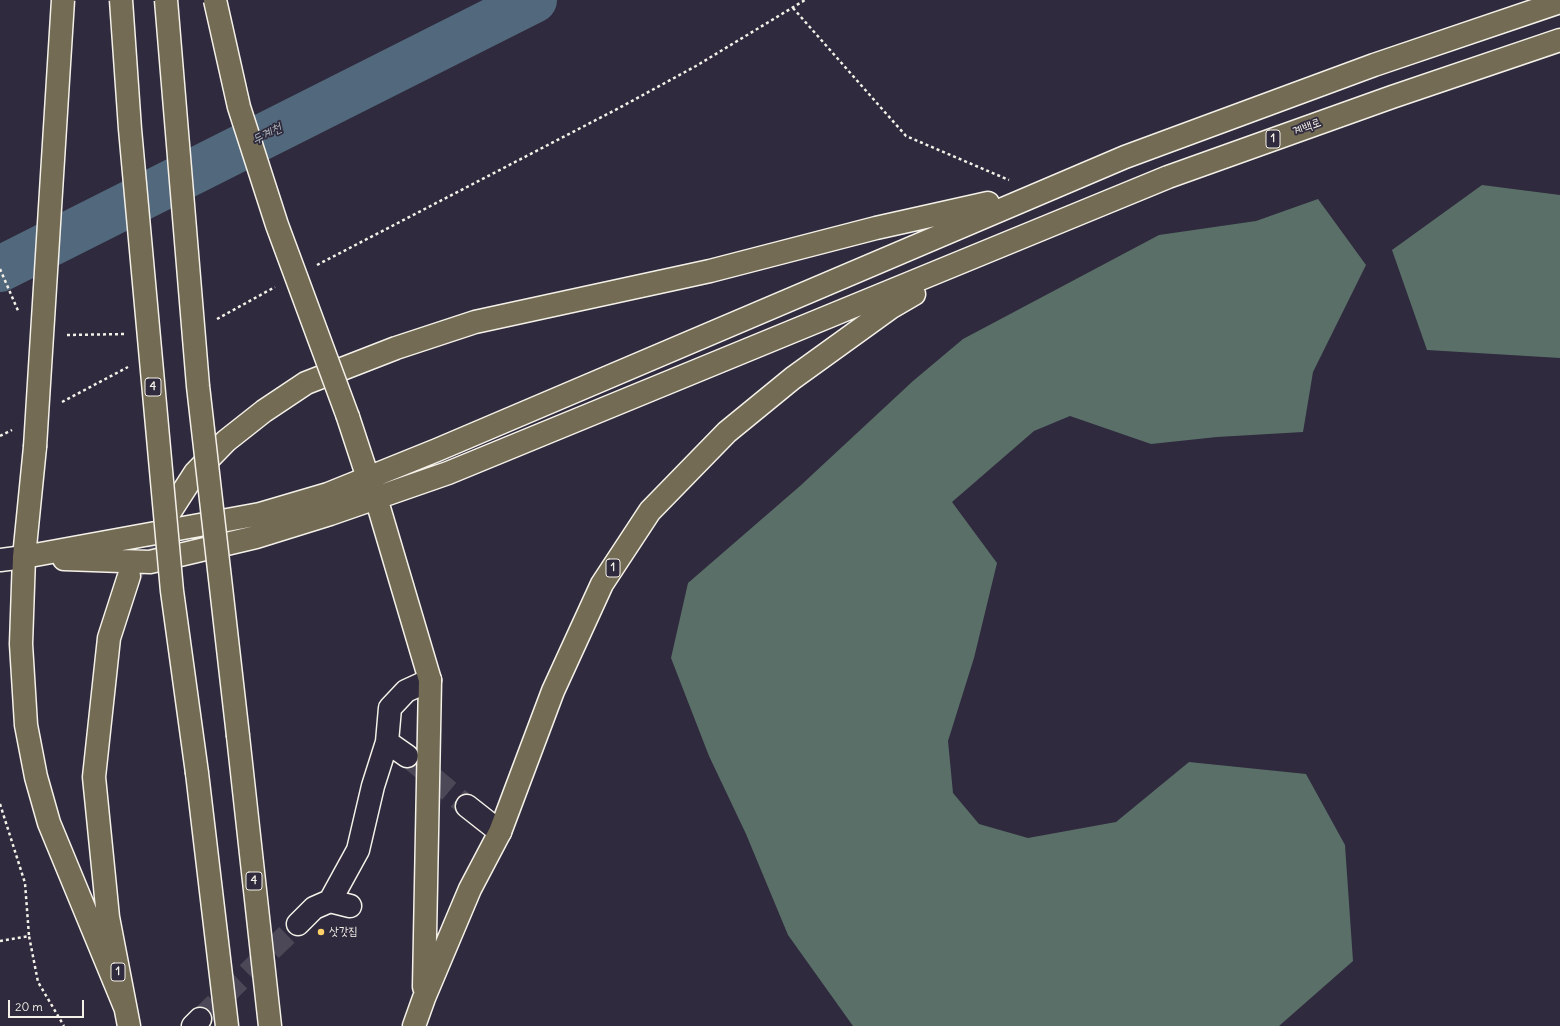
<!DOCTYPE html>
<meta charset="utf-8">
<style>
body{margin:0}
#map{position:relative;width:1560px;height:1026px;overflow:hidden;background:#2f2a3d;font-family:Delius,sans-serif}
canvas{display:block}
.scale{position:absolute;left:8px;top:1000px;width:76px;height:18px;box-sizing:border-box;border:2px solid #f4f1e8;border-top:0;padding-left:5px;font-size:12px;line-height:14px;white-space:nowrap;color:#f4f1e8;-webkit-text-stroke:3px #2f2a3d;paint-order:stroke}
</style>
<div id="map">
<canvas width="1560" height="1026"></canvas>
<div class="scale">20 m</div>
</div>
<script>
const c = document.querySelector('canvas').getContext('2d');
c.lineJoin = 'round';
function fill(path, color) { c.fillStyle = color; c.fill(path, 'evenodd'); }
const shape = rows => new Path2D(rows.map(r => 'M' + r).join(''));
function stroke(path, color, width, dash) { c.strokeStyle = color; c.lineWidth = width; c.lineCap = dash ? 'butt' : 'round'; c.setLineDash(dash || []); c.stroke(path); }
function drawText(font, color, halo, rows, align = 'center') {
  c.font = font + ' Delius,"Poor Story",sans-serif'; c.lineWidth = 3.5; c.setLineDash([]); c.textBaseline = 'middle'; c.strokeStyle = halo; c.fillStyle = color; for (const [text, x, y, turn = 0] of rows) {
    c.save(); c.translate(x, y); c.rotate((+turn || 0) * Math.PI / 180); c.textAlign = isNaN(turn) ? turn : align; if (halo) c.strokeText(text, 0, 0); c.fillText(text, 0, 0); c.restore();
  }
}
const green = shape([
 [1482,185,1560,195,1560,358,1427,350,1392,250],
 [1318,199,1366,265,1313,372,1303,432,1217,437,1151,444,1070,416,1034,431,952,502,997,563,974,658,948,741,953,793,979,824,1028,838,1116,822,1189,762,1306,774,1345,845,1353,961,1279,1026,853,1026,788,935,746,834,709,756,671,658,688,583,800,486,913,381,963,339,1159,235,1256,221]
]);
const river = shape([
 [0,269,534,0]
]);
const streetTunnel = shape([
 [407,756,467,806],
 [200,1019,298,924]
]);
const primaryTunnel = shape([
 [130,576,165,520]
]);
const path = shape([
 [793,8,906,136,1009,180],
 [317,265,619,108,696,66,805,0],
 [0,269,19,313],
 [217,319,275,287],
 [67,335,126,334],
 [62,402,128,367],
 [0,436,12,430],
 [0,804,25,883,29,936],
 [0,941,29,936,38,982,64,1026]
]);
const street = shape([
 [387,742,407,756],
 [467,806,500,832],
 [330,901,358,850,373,786,387,742,390,708,406,691,430,680],
 [298,924,314,908,330,901,350,906],
 [193,1026,200,1019]
]);
const secondary = shape([
 [0,560,24,557]
]);
const primary = shape([
 [348,417,368,478,372,484,430,680,424,987],
 [35,447,24,557,21,644,26,725,36,777,49,823,125,1007],
 [166,518,195,473,226,441,264,411,306,383,396,348,475,322,710,271,876,228,988,203],
 [24,557,260,514,328,494,437,450,1125,157,1374,65,1560,2],
 [64,559,150,562,256,537,330,514,448,473,1168,177,1392,97,1560,40],
 [238,736,270,1026],
 [197,773,227,1026],
 [129,1026,108,917,94,777,109,638,129,576],
 [414,1026,424,998,470,889,500,832,553,691,602,584,650,511,727,432,793,378,890,308,914,294]
]);
const primaryBridge = shape([
 [121,0,130,129,172,591,197,773],
 [166,0,198,386,238,736],
 [215,0,239,107,277,225,348,417],
 [35,447,63,0]
]);
const markers = [
 [321,932,4,"#ffd166"]
];
const shields = [
 [1273,139,14],
 [153,387,16],
 [613,568,14],
 [254,881,16],
 [118,972,14]
];
const shieldNames = [
 ["1",1273,139],
 ["4",153,387],
 ["1",613,568],
 ["4",254,881],
 ["1",118,972]
];
const streetNames = [
 ["계백로",1307,127,-20]
];
const poiNames = [
 ["삿갓집",329,932]
];
const waterNames = [
 ["두계천",267,134,-27]
];
fill(green, '#5a6f68');
stroke(river, '#52697d', 46);
stroke(streetTunnel, '#4d4857', 22, [22, 11]);
stroke(primaryTunnel, '#4d4857', 22, [22, 11]);
stroke(street, '#f4f1e8', 25);
stroke(secondary, '#f4f1e8', 25);
stroke(primary, '#f4f1e8', 25);
stroke(path, '#f4f1e8', 2.5, [3, 3]);
stroke(street, '#2f2a3d', 22);
stroke(secondary, '#2f2a3d', 22);
stroke(primary, '#746b55', 22);
stroke(primaryBridge, '#f4f1e8', 25, []);
stroke(primaryBridge, '#746b55', 22);
for (const [x, y, r, color] of markers) { const dot = new Path2D(); dot.arc(x, y, r, 0, 2 * Math.PI); c.fillStyle = color; c.fill(dot); stroke(dot, '#2f2a3d', 1.5); }
for (const [x, y, w] of shields) { const box = new Path2D(); box.roundRect(x - w / 2, y - 9, w, 18, 3); c.fillStyle = '#2f2a3d'; c.fill(box); stroke(box, '#f4f1e8', 1); }
drawText('bold 11px', '#f4f1e8', null, shieldNames);
drawText('12px', '#f4f1e8', '#2f2a3d', streetNames);
drawText('12px', '#f4f1e8', '#2f2a3d', poiNames, 'left');
drawText('italic 13px', '#abb4b8', '#2f2a3d', waterNames);
</script>
